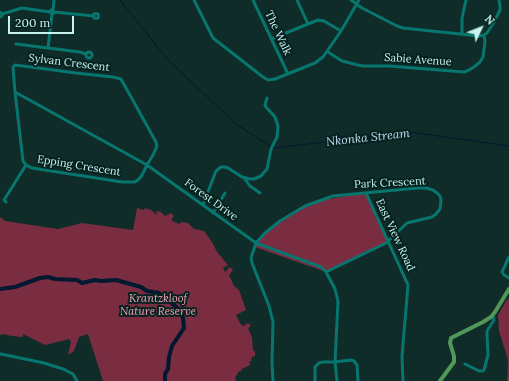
<!DOCTYPE html>
<style>
body{margin:0}
#map{position:relative;width:509px;height:381px;overflow:hidden;background:#0f2c29;font-family:Lora,serif}
canvas{display:block}
.north{position:absolute;left:461px;top:8px;width:40px;height:40px;-webkit-text-stroke:3px #052220;paint-order:stroke;rotate:47deg;font-size:11px;font-weight:700;line-height:16px;text-align:center;color:#c8f2ed}
.north::after{content:'';display:block;margin:auto;width:14px;height:18px;background:#c8f2ed;clip-path:polygon(50% 0,100% 100%,50% 72%,0 100%)}
.scale{position:absolute;left:8px;top:16px;width:66px;height:18px;box-sizing:border-box;border:2px solid #c8f2ed;border-top:0;padding-left:5px;font-size:12px;line-height:14px;white-space:nowrap;color:#c8f2ed;-webkit-text-stroke:3px #052220;paint-order:stroke}
</style>
<div id="map">
<canvas width="509" height="381"></canvas>
<div class="north">N</div>
<div class="scale">200 m</div>
</div>
<script>
const c = document.querySelector('canvas').getContext('2d');
c.lineJoin = 'round';
function fill(path, color) { c.fillStyle = color; c.fill(path, 'evenodd'); }
const shape = rows => new Path2D(rows.map(r => 'M' + r).join(''));
function stroke(path, color, width, dash) { c.strokeStyle = color; c.lineWidth = width; c.lineCap = dash ? 'butt' : 'round'; c.setLineDash(dash || []); c.stroke(path); }
function drawText(font, color, halo, rows, align = 'center') {
  c.font = font + ' Lora,serif'; c.lineWidth = 4; c.setLineDash([]); c.textBaseline = 'middle'; c.strokeStyle = halo; c.fillStyle = color; for (const [text, x, y, turn = 0] of rows) {
    c.save(); c.translate(x, y); c.rotate((+turn || 0) * Math.PI / 180); c.textAlign = isNaN(turn) ? turn : align; if (halo) c.strokeText(text, 0, 0); c.fillText(text, 0, 0); c.restore();
  }
}
const green = shape([
 [365,193,388,241,326,272,255,247,267,231,304,207,322,200],
 [137,208,144,210,145,208,153,211,154,213,157,215,156,211,161,212,165,216,171,213,174,216,171,220,179,224,182,222,188,223,194,229,204,231,212,242,217,252,228,265,223,268,225,272,230,267,233,270,229,275,234,286,239,290,245,307,246,310,236,315,240,323,243,326,248,323,251,326,248,328,252,337,253,350,255,352,255,356,252,357,251,361,249,362,250,363,250,365,242,369,240,372,239,371,235,378,236,381,103,381,88,334,79,337,74,351,68,355,71,342,69,339,45,345,23,334,23,337,12,336,3,334,0,335,0,217,5,221,58,229,82,223,133,230],
 [509,298,509,381,507,381,508,360,499,331,498,315,506,301]
]);
const stream = shape([
 [120,0,168,60,236,124,270,146],
 [274,148,410,132,509,146]
]);
const river = shape([
 [0,289,15,287,40,278,48,277,55,279,77,280,82,283,95,280,101,281,116,280,141,287,147,291,159,293,180,310,183,318,184,328,172,346,169,357,168,369,165,374,165,381]
]);
const minor = shape([
 [194,0,213,38,263,77,268,80,275,79,315,63,323,57,341,31,359,0],
 [253,0,288,74],
 [297,0,308,24],
 [351,0,362,8,397,26,403,28,479,36,484,35,487,33,494,22,500,10,500,6,499,0],
 [51,10,53,10,54,13,51,13,51,10],
 [53,10,54,0],
 [0,12,2,14,2,16,0,17],
 [54,12,94,16],
 '93.5 16a2.5 2.5 0 1 1 5 0a2.5 2.5 0 1 1-5 0Z',
 [2,14,22,8,50,12],
 [462,34,462,18,466,0],
 [271,39,318,20,324,21,341,31],
 [16,44,80,52,86,54],
 [48,48,52,14],
 [328,52,342,61,362,66,389,66,464,72,467,71,474,67,480,62,483,57,485,42,484,35],
 '86 55a3 3 0 1 1 6 0a3 3 0 1 1-6 0Z',
 [15,92,23,161,26,165,32,168,122,182,135,182,139,179,142,175,147,165,153,155,157,146,156,142,121,79,113,77,76,73,46,69,15,65,13,67,15,92,147,165,256,243,321,267,326,272,335,289,338,301,335,362,337,381],
 [245,179,250,186,260,193],
 [366,193,408,285,402,356,403,381],
 [6,202,4,200,26,165],
 [203,205,214,176,216,171,221,167,224,167,228,168,242,177,250,179,254,179,261,176,267,169,271,149,277,137,278,126,275,117,266,107,265,105,267,98],
 [213,213,225,193],
 [509,257,502,272,504,275,509,278],
 [1,354,44,363,63,369,73,374,77,381],
 [465,364,479,371,483,371,484,370,488,355,487,334,487,331,494,320,493,315],
 [273,381,272,362,273,322,269,306,252,263,251,258,256,243,265,233,280,221,305,206,333,196,417,188,426,188,433,190,437,193,440,196,441,200,440,209,436,214,432,217,407,223,386,243,326,272],
 [315,381,315,367,319,363,323,362,335,362,351,360,354,361,357,365,358,381]
]);
const major = shape([
 [440,381,454,362,454,356,450,343,451,338,483,322,491,317,495,312,509,289]
]);
const streetNames = [
 ["The Walk",278,33,65],
 ["Sabie Avenue",418,60,4],
 ["Sylvan Crescent",69,63,7],
 ["Epping Crescent",79,166,9],
 ["Park Crescent",390,183,-3],
 ["Forest Drive",211,200,36],
 ["East View Road",395,235,65]
];
const parkNames = [
 ["Krantzkloof",158,299],
 ["Nature Reserve",158,312]
];
const waterNames = [
 ["Nkonka Stream",368,138,-6]
];
fill(green, '#7a2d41');
stroke(stream, '#001930', 1);
stroke(river, '#001930', 4);
stroke(minor, '#07766f', 3);
stroke(major, '#539758', 4);
drawText('11px', '#c8f2ed', '#052220', streetNames);
drawText('italic 11px', '#f8a2b2', '#052220', parkNames);
drawText('italic 12px', '#c6daed', '#052220', waterNames);
</script>
